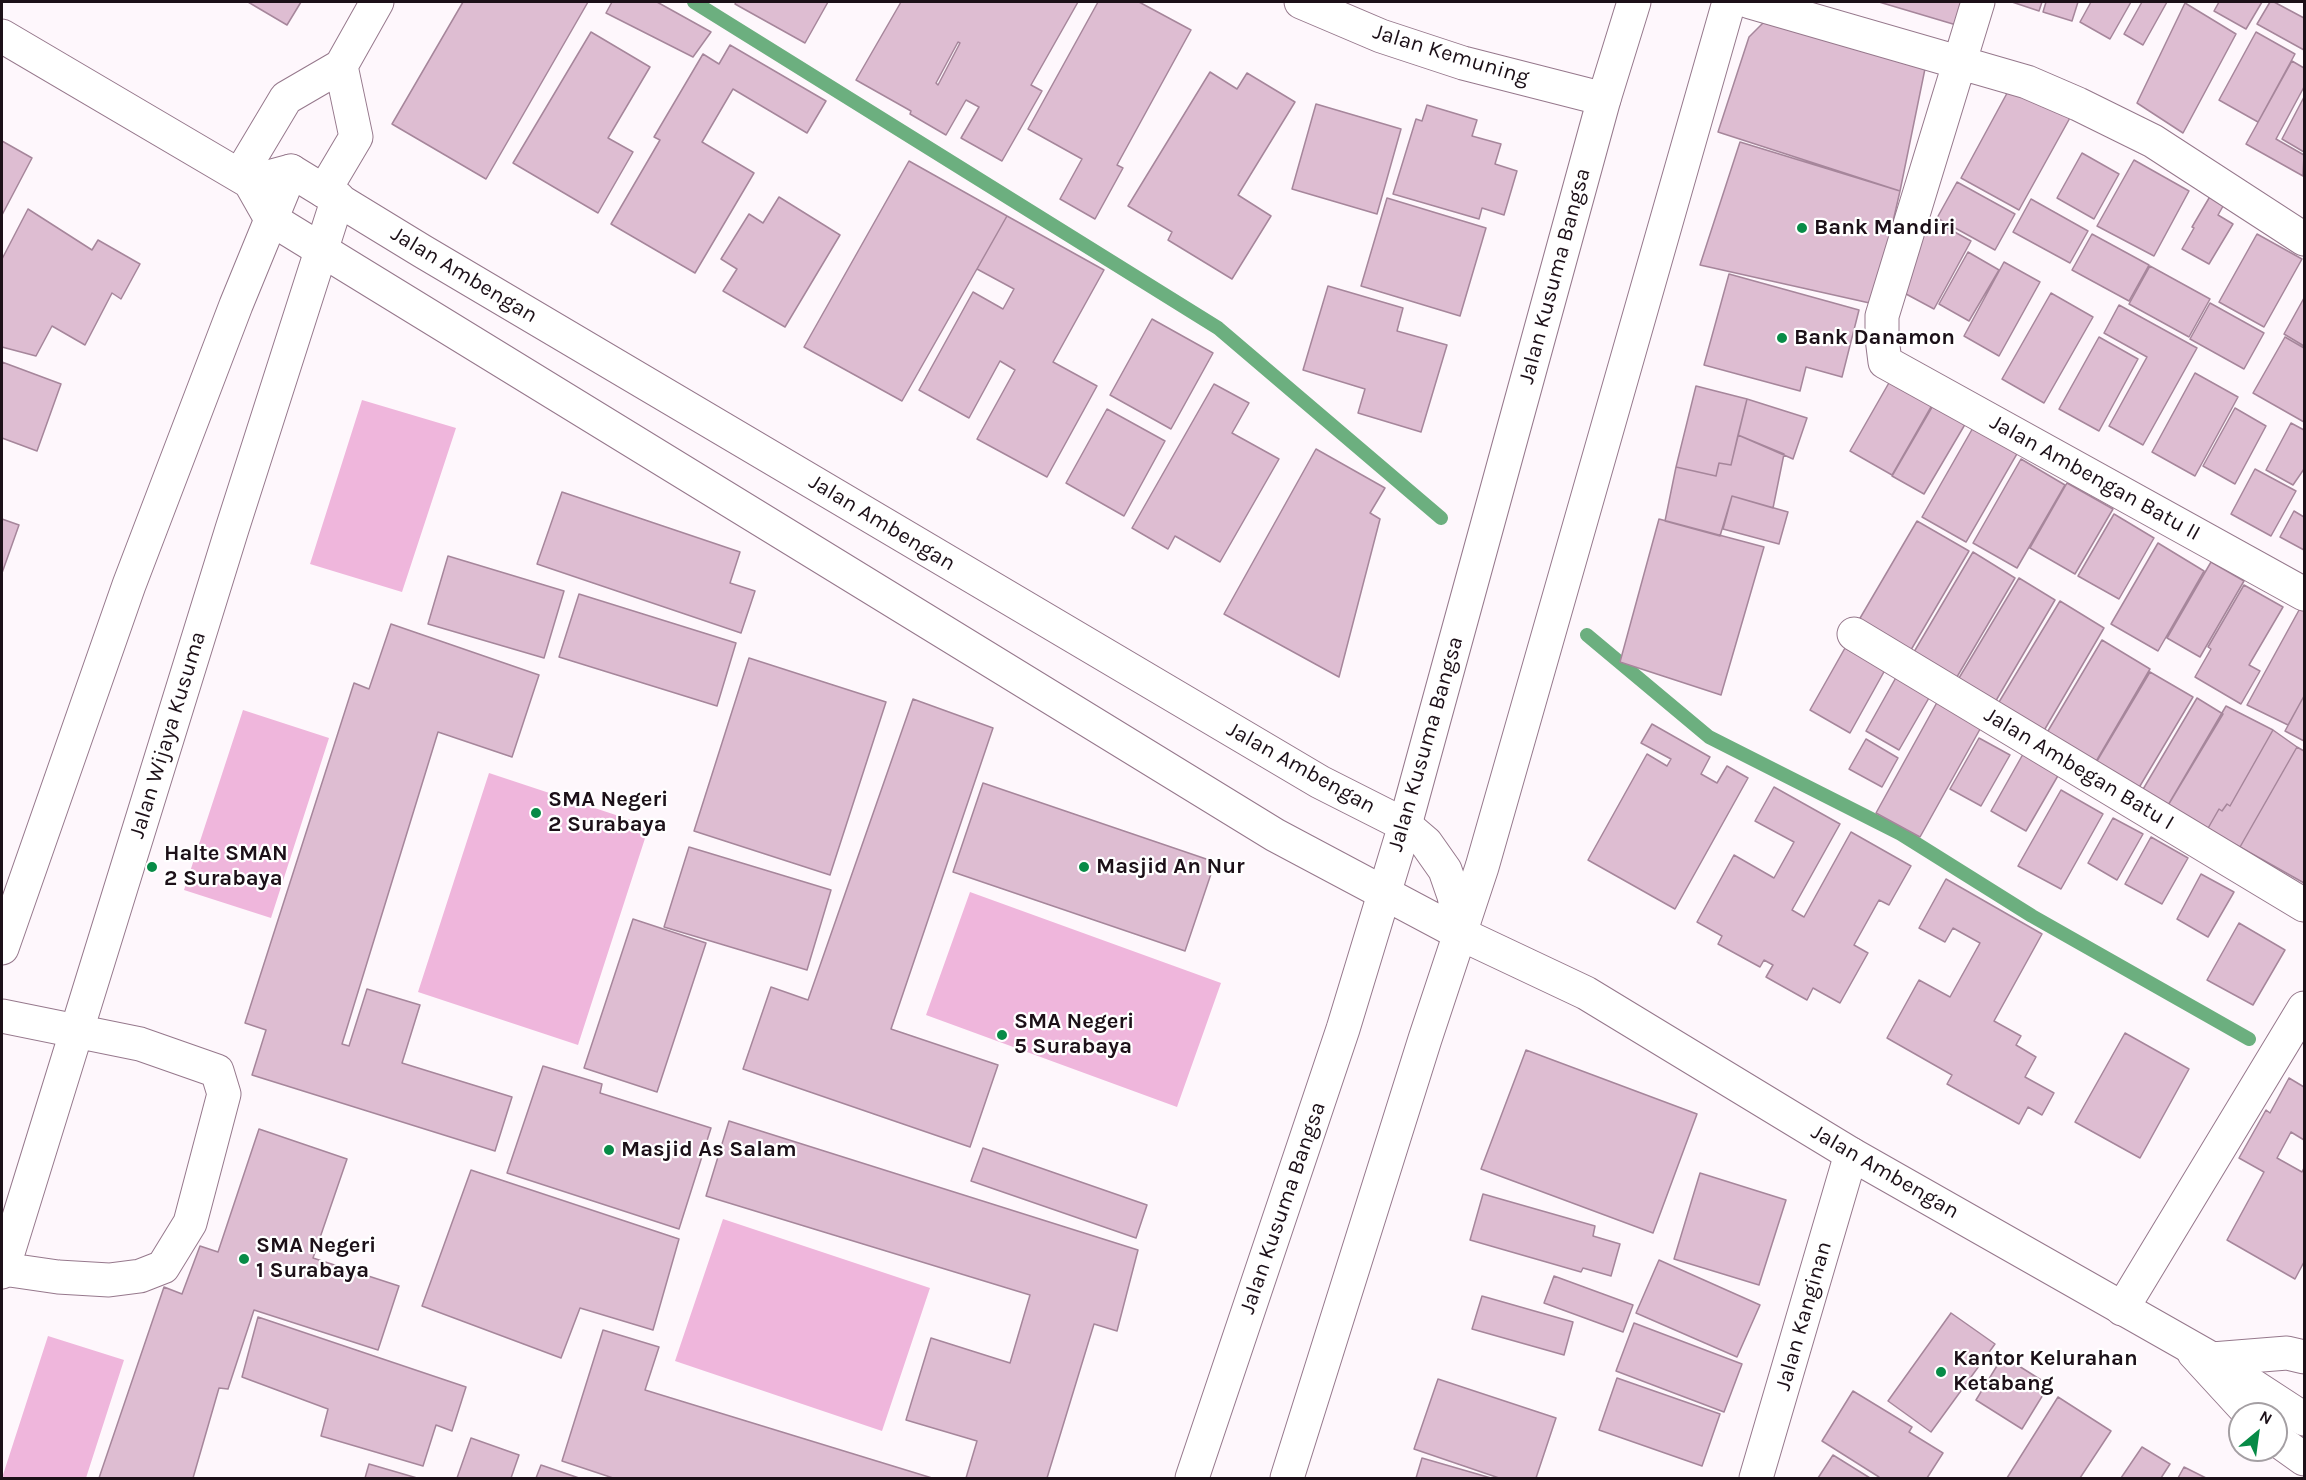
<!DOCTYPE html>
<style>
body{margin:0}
#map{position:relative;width:2306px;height:1480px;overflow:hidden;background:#fef7fc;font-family:Karla,sans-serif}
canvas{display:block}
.frame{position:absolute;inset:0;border:3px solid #1c1018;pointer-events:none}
.north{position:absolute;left:2228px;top:1402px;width:60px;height:60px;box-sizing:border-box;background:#fff;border:2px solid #a49fa3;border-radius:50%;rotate:29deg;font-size:16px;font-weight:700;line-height:24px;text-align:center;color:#1c1018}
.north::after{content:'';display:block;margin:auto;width:21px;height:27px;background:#078b47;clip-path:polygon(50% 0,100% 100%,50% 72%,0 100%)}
</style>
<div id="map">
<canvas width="2306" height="1480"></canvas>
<div class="frame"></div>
<div class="north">N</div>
</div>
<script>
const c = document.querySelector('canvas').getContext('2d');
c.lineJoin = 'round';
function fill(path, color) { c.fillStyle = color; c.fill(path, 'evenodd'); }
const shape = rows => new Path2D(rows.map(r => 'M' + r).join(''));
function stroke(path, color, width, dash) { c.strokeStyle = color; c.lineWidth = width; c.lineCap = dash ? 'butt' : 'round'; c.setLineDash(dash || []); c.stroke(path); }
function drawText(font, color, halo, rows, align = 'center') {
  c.font = font + ' Karla,sans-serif'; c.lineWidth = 4.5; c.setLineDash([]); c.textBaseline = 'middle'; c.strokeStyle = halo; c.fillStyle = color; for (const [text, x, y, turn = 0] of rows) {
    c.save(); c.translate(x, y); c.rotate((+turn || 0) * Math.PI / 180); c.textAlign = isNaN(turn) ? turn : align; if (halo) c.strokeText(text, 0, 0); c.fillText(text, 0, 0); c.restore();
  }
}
const green = shape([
 [362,400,456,428,402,592,310,564],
 [243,710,329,738,271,918,184,890],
 [489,773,649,826,578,1045,418,992],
 [970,892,1221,983,1177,1107,926,1015],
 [723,1219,930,1288,882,1431,675,1361],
 [48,1336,124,1360,86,1478,2,1478]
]);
const stream = shape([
 [694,2,1218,328,1441,518],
 [1587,635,1709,737,1901,834,2032,916,2249,1039]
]);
const building = shape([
 [248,2,301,2,287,25,248,2],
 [463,2,588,2,486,179,392,124,463,2],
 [612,2,657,2,711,32,693,57,606,13,612,2],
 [736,2,828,2,805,43,735,4,736,2],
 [901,2,1078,2,1031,85,1042,91,1002,161,961,138,979,107,966,100,946,135,910,114,911,111,856,80,901,2],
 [958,42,960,43,938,85,936,83,958,42],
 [1098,2,1139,2,1191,30,1117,165,1123,168,1095,219,1060,199,1082,159,1028,129,1098,2],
 [1879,2,1970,2,1963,27,1879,2],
 [2012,2,2042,2,2039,11,2012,2],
 [2046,2,2078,2,2072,21,2043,12,2046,2],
 [2091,2,2131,2,2110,39,2080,22,2091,2],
 [2142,2,2167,2,2143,45,2124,34,2142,2],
 [2219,2,2262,2,2246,29,2214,11,2219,2],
 [2270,2,2274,2,2304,18,2304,50,2257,24,2270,2],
 [2185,3,2236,34,2183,133,2137,103,2185,3],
 [1764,22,1927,59,1900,191,1718,132,1749,37,1764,22],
 [591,32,650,67,608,138,633,152,598,213,513,163,591,32],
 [2256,32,2295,54,2258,122,2219,100,2256,32],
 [730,45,826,101,807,133,733,89,702,142,754,173,695,273,611,224,660,140,654,137,703,54,719,64,730,45],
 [2292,61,2304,68,2304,87,2276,139,2304,155,2303,176,2246,144,2292,61],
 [1210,72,1237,89,1247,73,1295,102,1238,195,1271,216,1232,279,1168,240,1172,232,1128,206,1210,72],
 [2012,84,2071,116,2019,210,1961,178,2012,84],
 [2304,97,2304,152,2282,139,2304,97],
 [1316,104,1401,129,1377,214,1292,189,1316,104],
 [1427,105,1477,120,1472,136,1501,144,1495,164,1517,171,1504,215,1482,208,1479,219,1393,194,1416,119,1422,121,1427,105],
 [2,141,32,158,2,215,2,141],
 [1740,142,1900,191,1874,304,1700,265,1740,142],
 [2082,153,2119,174,2094,219,2057,198,2082,153],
 [2134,160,2189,191,2154,256,2097,226,2134,160],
 [909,161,1007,216,902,401,804,347,909,161],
 [1957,182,2015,214,1995,250,1937,218,1957,182],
 [2212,193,2226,201,2218,215,2233,224,2209,264,2182,249,2194,228,2192,227,2212,193],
 [779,197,840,235,785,327,723,291,737,269,721,259,749,214,763,223,779,197],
 [1387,198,1486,228,1460,316,1361,286,1387,198],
 [2031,199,2088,231,2070,263,2013,232,2031,199],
 [28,209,92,250,98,240,140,264,121,299,112,293,85,345,52,326,36,356,2,347,2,259,28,209],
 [1007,216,1104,270,1053,362,1097,386,1047,477,977,439,1015,370,1000,361,969,418,919,390,973,292,1003,309,1014,289,977,269,1007,216],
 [1931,219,1971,241,1934,309,1893,287,1931,219],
 [2092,234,2149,265,2129,301,2072,270,2092,234],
 [2257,234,2302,259,2264,327,2219,302,2257,234],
 [1968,252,1999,270,1969,321,1939,304,1968,252],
 [2004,262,2040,282,1999,356,1964,336,2004,262],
 [2150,266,2210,299,2189,337,2129,304,2150,266],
 [1729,274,1859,310,1842,377,1806,367,1800,391,1704,365,1729,274],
 [1328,286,1403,308,1397,331,1447,345,1421,432,1358,413,1365,389,1303,370,1328,286],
 [2051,293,2093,317,2044,403,2002,379,2051,293],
 [2304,298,2304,346,2284,334,2304,298],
 [2210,303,2264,333,2244,369,2190,339,2210,303],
 [2119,305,2197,348,2143,445,2109,426,2147,357,2104,333,2119,305],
 [1152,319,1213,353,1171,429,1110,395,1152,319],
 [2099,337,2138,359,2099,431,2059,409,2099,337],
 [2285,337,2304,348,2304,422,2253,393,2285,337],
 [2,362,61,384,37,451,2,438,2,362],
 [2195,373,2238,397,2195,476,2152,452,2195,373],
 [1894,374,1936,398,1892,475,1850,451,1894,374],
 [1214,384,1249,403,1232,433,1279,459,1220,562,1175,536,1168,549,1132,528,1214,384],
 [1696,386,1747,399,1731,465,1719,463,1716,476,1676,467,1696,386],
 [1747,399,1807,418,1793,459,1738,435,1747,399],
 [1935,402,1967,421,1924,494,1892,476,1935,402],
 [2235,408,2266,426,2235,484,2203,466,2235,408],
 [1107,409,1165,441,1124,516,1066,483,1107,409],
 [1978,419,2022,445,1966,542,1922,517,1978,419],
 [2291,423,2304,430,2304,469,2293,485,2266,470,2291,423],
 [1738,435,1784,454,1773,508,1732,496,1720,536,1665,521,1676,467,1716,476,1719,463,1731,465,1738,435],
 [1316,449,1385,488,1370,513,1380,519,1339,677,1224,614,1316,449],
 [2021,459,2065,485,2017,568,1973,543,2021,459],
 [2255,469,2296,491,2271,536,2231,514,2255,469],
 [2067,483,2113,509,2075,574,2030,548,2067,483],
 [562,492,740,552,730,583,755,591,741,633,537,564,562,492],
 [1732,496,1788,512,1779,544,1723,529,1732,496],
 [2294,511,2304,517,2304,515,2304,550,2280,537,2294,511],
 [2114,514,2154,538,2119,599,2078,576,2114,514],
 [2,519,19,525,2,573,2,519],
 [1659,519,1764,547,1721,695,1620,662,1659,519],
 [1917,521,1969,551,1908,655,1856,625,1917,521],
 [2158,543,2204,571,2158,651,2111,624,2158,543],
 [1973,552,2015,578,1954,682,1911,657,1973,552],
 [448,556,564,591,544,658,428,624,448,556],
 [2211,562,2244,581,2200,657,2167,638,2211,562],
 [2019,578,2055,600,1994,704,1956,683,2019,578],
 [2244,585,2283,607,2249,665,2260,671,2241,704,2195,677,2211,649,2208,647,2244,585],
 [579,594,736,643,717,706,559,657,579,594],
 [2060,601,2104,628,2042,734,1996,707,2060,601],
 [2304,601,2304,696,2288,725,2247,705,2304,601],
 [391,624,539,675,512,757,438,732,342,1044,349,1046,367,989,420,1005,402,1063,512,1097,495,1151,252,1075,266,1030,245,1023,354,683,369,689,391,624],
 [2102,640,2150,669,2094,765,2045,736,2102,640],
 [1845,648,1885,670,1850,733,1810,710,1845,648],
 [749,658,886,702,830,875,694,831,749,658],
 [1903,665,1937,684,1899,750,1866,731,1903,665],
 [2150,672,2193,697,2137,791,2094,766,2150,672],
 [2304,696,2304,741,2285,731,2304,696],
 [1940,697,1984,722,1920,837,1876,813,1940,697],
 [2197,698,2223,714,2167,807,2142,791,2197,698],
 [913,699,993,728,891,1029,998,1065,970,1147,743,1069,771,987,808,1000,913,699],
 [2226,706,2273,730,2230,806,2227,804,2222,811,2219,809,2207,830,2167,807,2226,706],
 [1652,724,1710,757,1701,774,1717,783,1727,766,1748,778,1675,909,1588,860,1647,754,1667,766,1671,759,1641,743,1652,724],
 [2273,730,2297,747,2240,847,2207,830,2219,809,2222,811,2227,804,2230,806,2273,730],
 [1979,738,2010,755,1981,806,1950,789,1979,738],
 [1866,739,1898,758,1882,787,1849,769,1866,739],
 [2027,747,2063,767,2026,831,1991,811,2027,747],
 [2297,747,2304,751,2304,883,2240,847,2297,747],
 [983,783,1215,862,1185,951,953,872,983,783],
 [1774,787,1840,824,1792,910,1804,917,1851,832,1911,866,1889,905,1879,900,1854,945,1868,953,1840,1003,1813,988,1807,1000,1766,977,1773,965,1764,960,1760,967,1718,944,1722,936,1697,922,1734,855,1774,878,1794,842,1755,821,1774,787],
 [2061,790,2103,814,2061,889,2018,866,2061,790],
 [2113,818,2143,834,2117,880,2088,863,2113,818],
 [2151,837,2188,858,2162,904,2125,884,2151,837],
 [689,847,831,890,807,970,664,927,689,847],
 [2201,874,2234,892,2208,937,2177,919,2201,874],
 [1946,879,2042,934,1994,1021,2021,1036,2016,1045,2036,1057,2025,1077,2054,1093,2042,1115,2028,1107,2019,1124,1947,1084,1952,1075,1887,1038,1919,980,1950,997,1980,943,1953,928,1945,942,1919,928,1946,879],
 [633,919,706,943,657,1092,584,1068,633,919],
 [2239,923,2285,950,2253,1005,2207,980,2239,923],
 [2125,1033,2189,1069,2140,1158,2075,1122,2125,1033],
 [1526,1050,1697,1114,1653,1233,1481,1169,1526,1050],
 [543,1066,602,1084,600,1093,711,1128,679,1229,507,1173,543,1066],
 [2289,1078,2304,1087,2304,1140,2291,1132,2277,1158,2302,1172,2304,1168,2304,1262,2295,1279,2227,1240,2264,1172,2239,1158,2266,1110,2270,1113,2289,1078],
 [729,1121,1138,1250,1117,1331,1094,1324,1047,1478,966,1478,977,1441,906,1420,931,1338,1010,1363,1030,1295,706,1196,729,1121],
 [259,1129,347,1159,313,1258,399,1286,378,1350,254,1310,228,1389,219,1388,193,1478,99,1478,164,1287,182,1294,200,1246,218,1252,259,1129],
 [983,1148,1147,1205,1136,1238,971,1181,983,1148],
 [471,1170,679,1239,653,1330,580,1308,561,1358,422,1306,471,1170],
 [1700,1173,1786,1200,1759,1285,1674,1259,1700,1173],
 [1483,1194,1595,1226,1593,1236,1620,1244,1611,1276,1583,1268,1581,1272,1470,1240,1483,1194],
 [1659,1260,1760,1305,1737,1357,1636,1313,1659,1260],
 [1554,1276,1633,1305,1623,1332,1544,1303,1554,1276],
 [1482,1296,1573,1322,1564,1355,1472,1329,1482,1296],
 [1951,1313,1995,1344,1931,1432,1888,1401,1951,1313],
 [258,1317,466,1387,452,1431,436,1425,423,1466,321,1436,328,1409,242,1377,258,1317],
 [1634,1323,1742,1364,1724,1412,1616,1371,1634,1323],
 [603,1330,659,1347,645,1390,932,1478,613,1478,562,1461,603,1330],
 [2003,1356,2049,1385,2022,1429,1976,1400,2003,1356],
 [1617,1378,1720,1414,1702,1466,1599,1430,1617,1378],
 [1438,1379,1556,1418,1536,1478,1499,1478,1414,1449,1438,1379],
 [1853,1391,1912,1427,1909,1432,1943,1453,1927,1478,1878,1478,1879,1477,1822,1441,1853,1391],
 [2058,1397,2111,1431,2080,1478,2007,1478,2058,1397],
 [471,1438,519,1455,511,1478,457,1478,471,1438],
 [2142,1447,2170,1464,2161,1478,2121,1478,2142,1447],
 [1833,1455,1870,1478,1818,1478,1833,1455],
 [1422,1458,1491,1478,1416,1478,1422,1458],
 [369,1464,417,1478,365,1478,369,1464],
 [541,1465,579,1478,536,1478,541,1465],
 [2184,1467,2206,1478,2178,1478,2184,1467]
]);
const minor = shape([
 [1301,2,1381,36,1463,63,1604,99],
 [1750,2,2027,82,2078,104,2153,141,2304,239],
 [1978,2,1882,316,1882,338,1885,362,2304,594],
 [240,175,286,98,341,66,377,2],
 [324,191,356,137,341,66],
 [1854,634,2304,905],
 [2,948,129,585,236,305,291,171],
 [2,1016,140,1044,217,1071,224,1094,190,1223,163,1267,140,1276,109,1280,58,1277,3,1269],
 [2,1272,232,529,338,198],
 [2122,1309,2304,1008],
 [2194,1353,2250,1414],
 [2212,1359,2287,1353,2304,1357],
 [2276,1439,2304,1459],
 [1756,1478,1851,1154]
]);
const major = shape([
 [2,36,250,182,271,219,1275,835,1461,934,1586,993,1851,1154,2212,1359,2304,1419],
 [250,182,291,171,422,251,1320,782,1405,825,1426,843,1445,870,1454,896,1461,934]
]);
const highway = shape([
 [1192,1478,1343,1029,1405,825,1604,99,1634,2],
 [1287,1478,1425,1039,1482,867,1729,2]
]);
const markers = [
 [1802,228,6,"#078b47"],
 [1782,338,6,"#078b47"],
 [536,813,6,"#078b47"],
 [152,867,6,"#078b47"],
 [1084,867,6,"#078b47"],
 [1002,1035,6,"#078b47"],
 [609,1150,6,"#078b47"],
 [244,1259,6,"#078b47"],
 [1941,1372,6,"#078b47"]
];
const streetNames = [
 ["Jalan Kemuning",1451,55,17],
 ["Jalan Ambengan",464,275,31],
 ["Jalan Kusuma Bangsa",1555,276,-75],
 ["Jalan Ambengan Batu II",2095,478,29],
 ["Jalan Ambengan",882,523,31],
 ["Jalan Wijaya Kusuma",168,735,-73],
 ["Jalan Kusuma Bangsa",1426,744,-74],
 ["Jalan Ambengan",1301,768,29],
 ["Jalan Ambegan Batu I",2079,769,31],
 ["Jalan Ambengan",1885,1172,30],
 ["Jalan Kusuma Bangsa",1283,1208,-71],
 ["Jalan Kanginan",1804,1316,-74]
];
const poiNames = [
 ["Bank Mandiri",1814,228],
 ["Bank Danamon",1794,338],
 ["SMA Negeri",548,800],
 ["2 Surabaya",548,825],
 ["Halte SMAN",164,854],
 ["2 Surabaya",164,879],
 ["Masjid An Nur",1096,867],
 ["SMA Negeri",1014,1022],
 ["5 Surabaya",1014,1047],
 ["Masjid As Salam",621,1150],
 ["SMA Negeri",256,1246],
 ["1 Surabaya",256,1271],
 ["Kantor Kelurahan",1953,1359],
 ["Ketabang",1953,1384]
];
fill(green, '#efb6dc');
stroke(stream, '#6caf7f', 14);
fill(building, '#debdd2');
stroke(building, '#a6869b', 1.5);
stroke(minor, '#96788c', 35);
stroke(major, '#96788c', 35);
stroke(highway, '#96788c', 35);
stroke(minor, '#fff', 33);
stroke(major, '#fff', 33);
stroke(highway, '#fff', 33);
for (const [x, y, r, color] of markers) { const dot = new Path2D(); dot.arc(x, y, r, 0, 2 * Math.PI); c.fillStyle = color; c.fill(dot); stroke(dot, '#fff', 2); }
drawText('22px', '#1c1018', '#fff', streetNames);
drawText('bold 22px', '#1c1018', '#fff', poiNames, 'left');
</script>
